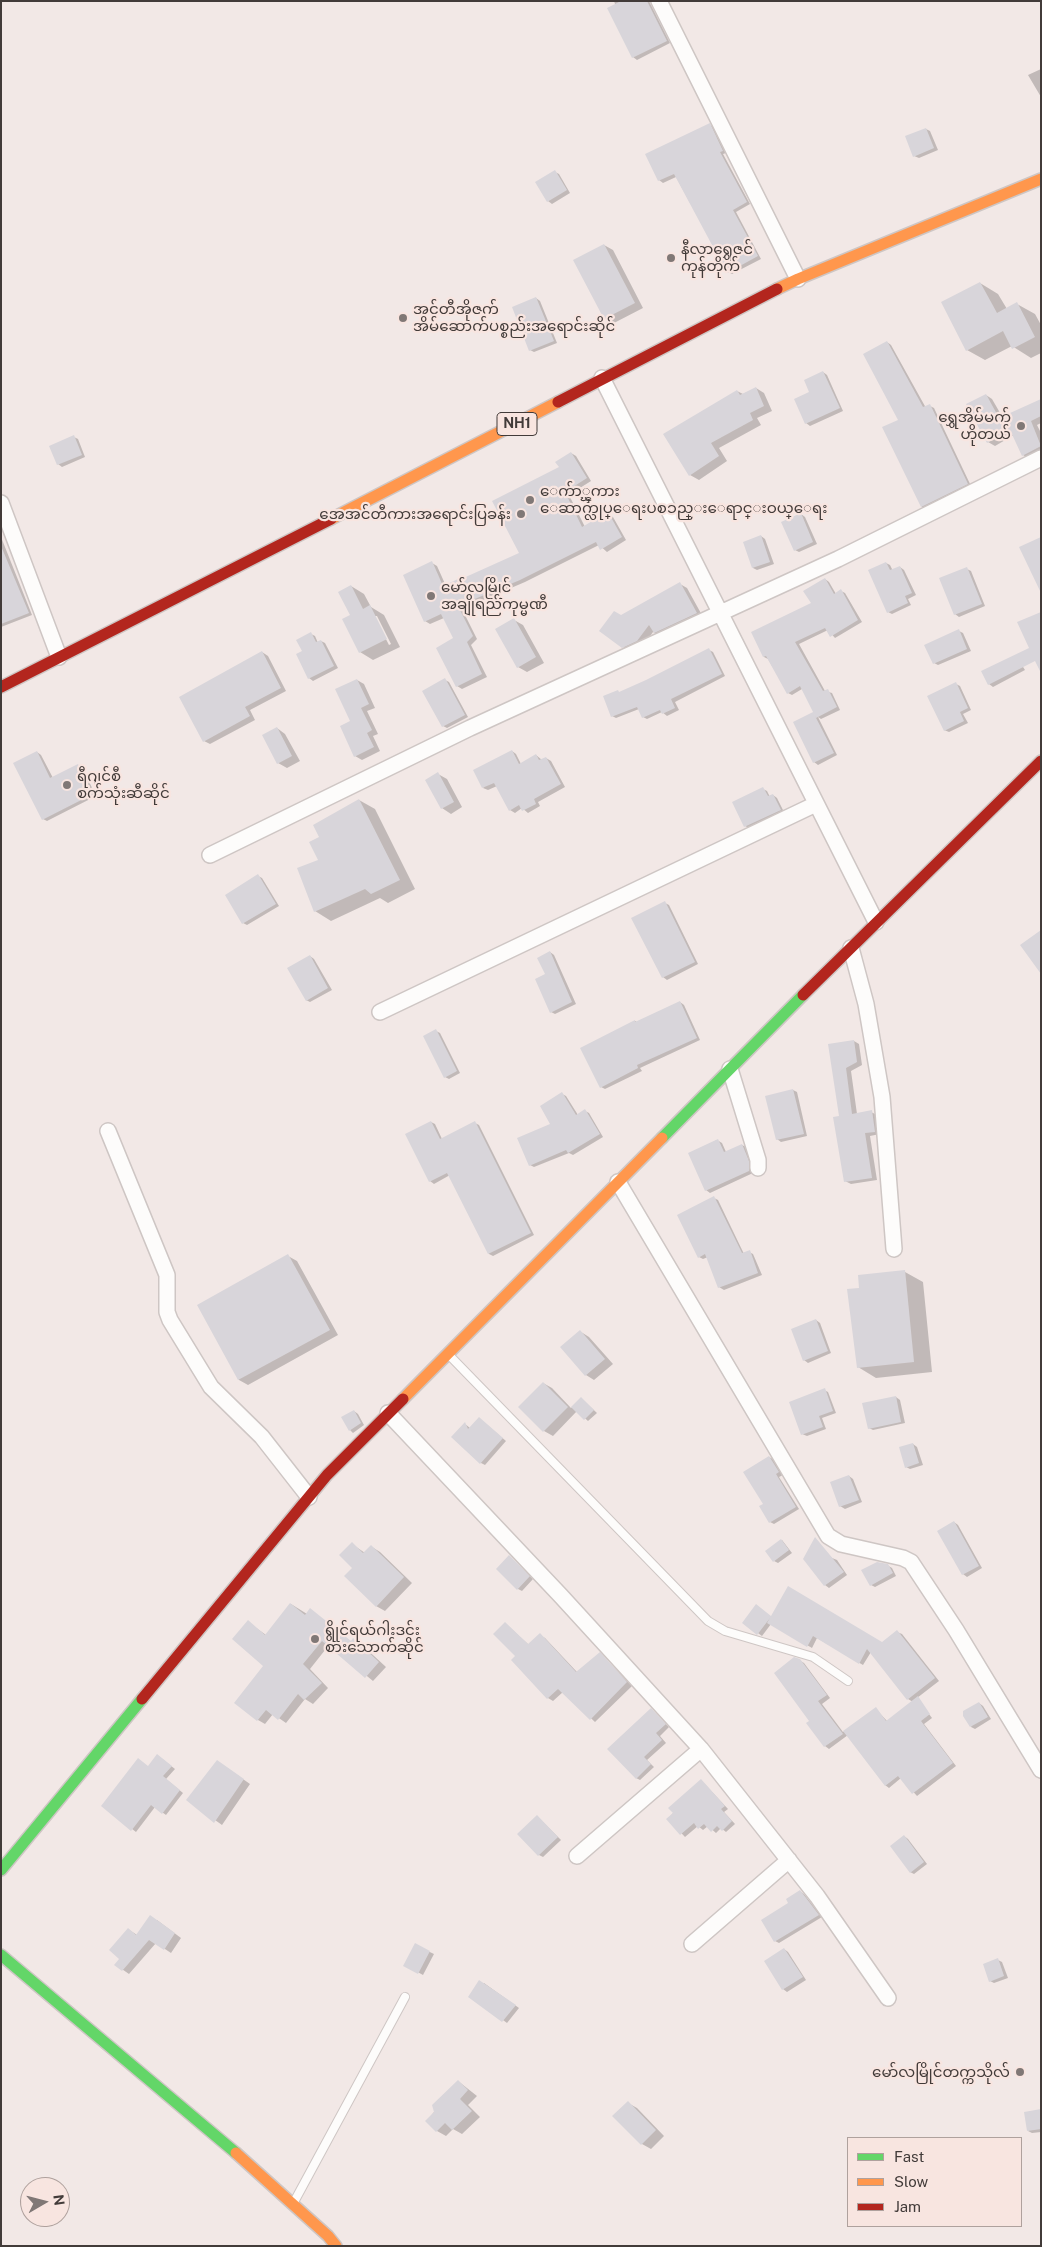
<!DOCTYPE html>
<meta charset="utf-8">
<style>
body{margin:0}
#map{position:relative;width:1042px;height:2247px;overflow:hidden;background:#f2e8e6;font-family:"Public Sans",sans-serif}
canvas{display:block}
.frame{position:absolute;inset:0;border:2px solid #423b39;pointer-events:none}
.legend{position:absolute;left:847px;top:2137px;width:175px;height:90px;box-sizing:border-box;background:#f8e5e0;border:1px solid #afa19d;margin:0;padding:6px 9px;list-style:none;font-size:15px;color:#423b39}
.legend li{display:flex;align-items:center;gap:10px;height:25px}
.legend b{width:25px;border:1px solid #afa19d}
.north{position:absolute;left:20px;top:2177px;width:50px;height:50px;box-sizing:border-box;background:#f8e5e0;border:1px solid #afa19d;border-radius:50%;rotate:82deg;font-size:14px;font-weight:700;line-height:20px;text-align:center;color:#423b39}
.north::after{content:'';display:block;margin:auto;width:18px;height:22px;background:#807876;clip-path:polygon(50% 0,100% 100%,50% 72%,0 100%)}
</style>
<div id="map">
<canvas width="1042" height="2247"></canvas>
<div class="frame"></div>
<ul class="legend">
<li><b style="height:6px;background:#63d668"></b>Fast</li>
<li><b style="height:6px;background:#ff974d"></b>Slow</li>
<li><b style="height:6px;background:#b3261e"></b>Jam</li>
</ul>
<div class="north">N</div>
</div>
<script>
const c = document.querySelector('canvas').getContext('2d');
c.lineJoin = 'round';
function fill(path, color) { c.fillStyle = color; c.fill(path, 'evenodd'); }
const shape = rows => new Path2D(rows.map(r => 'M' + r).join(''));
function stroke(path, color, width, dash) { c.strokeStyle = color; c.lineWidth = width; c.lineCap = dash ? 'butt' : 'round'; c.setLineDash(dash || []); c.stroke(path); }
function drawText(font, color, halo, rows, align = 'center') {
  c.font = font + ' "Public Sans","Noto Sans Myanmar",sans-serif'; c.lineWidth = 4.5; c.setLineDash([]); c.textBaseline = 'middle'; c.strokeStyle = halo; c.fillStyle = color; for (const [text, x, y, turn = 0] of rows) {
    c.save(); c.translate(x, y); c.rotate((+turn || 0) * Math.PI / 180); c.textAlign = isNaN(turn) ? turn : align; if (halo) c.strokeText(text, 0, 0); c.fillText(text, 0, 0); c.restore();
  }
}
const shadow = shape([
 [614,1,649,1,670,43,637,60,633,57],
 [1041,69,1041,97,1028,75],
 [710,125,714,127,726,153,723,154,750,204,736,212,761,259,732,274,728,272,676,177,663,183,659,180],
 [926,129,930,131,938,150,919,158,914,156],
 [555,172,559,174,570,193,552,204,548,201],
 [604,245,613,250,643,308,614,323,605,318],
 [980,283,998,294,1007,309,1017,304,1035,314,1041,325,1041,353,1031,358,1012,346,985,360,967,350],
 [536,298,540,301,557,343,534,352,530,350],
 [887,342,891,345,926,408,930,406,934,408,971,486,926,509,922,507,899,420],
 [823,372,827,375,843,411,810,426,806,423],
 [756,388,764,393,772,411,757,418,761,425,719,448,727,461,699,480,690,475,737,391,743,394],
 [986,395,992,399,1003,418,1041,403,1041,423,1037,425,1041,433,1041,453,1029,459,1023,455,1014,435,995,446,988,442],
 [74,437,78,439,85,457,62,467,58,464],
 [571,453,576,456,591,481,569,495,585,527,608,514,613,517,626,540,607,552,599,545,525,582,462,609,477,639,471,645,487,677,462,689,457,686,455,639,444,618,430,624,425,621,432,563,437,566,446,586,460,581,520,554,560,468],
 [801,514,805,517,817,544,799,552,795,550],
 [761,536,765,539,774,564,757,570,753,568],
 [1,537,32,615,1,627],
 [886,563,890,565,893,571,900,567,904,570,916,595,908,599,911,605,892,614,888,612],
 [967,569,971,571,985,606,959,617,955,614],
 [825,579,829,582,836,594,841,591,845,593,862,622,835,638,828,630,799,644,825,691,832,693,840,710,821,719,818,717,837,755,818,765,814,762,794,722,816,715,802,689,792,695,788,693,768,659,764,657,753,633,812,604],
 [680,584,687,588,703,617,662,637,653,632,644,645,630,651,623,647,621,616],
 [351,586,364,594,371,607,384,615,400,647,373,660,360,652,352,616],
 [374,616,377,616,391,644,389,645],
 [514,620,523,625,544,663,527,672,518,667],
 [959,631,963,633,971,651,938,665,934,663],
 [311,634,315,636,318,643,321,641,325,643,338,668,313,681,309,678,303,651],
 [709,650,713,652,725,676,675,702,679,710,667,716,662,712,647,719,643,717,639,709,616,718,612,716,621,693],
 [262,652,268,656,286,691,250,710,255,720,210,744,204,741],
 [1018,659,1025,670,993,687,989,684,983,671],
 [357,680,364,684,375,708,367,711,378,734,373,736,380,751,362,760,355,756,352,722],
 [445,680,449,682,468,717,447,728,443,726],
 [956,684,960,686,971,710,963,714,968,723,949,732,944,730],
 [277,728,285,734,300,761,287,768,278,763],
 [512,751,516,754,521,764,536,755,542,760,546,758,551,761,565,787,538,802,540,806,528,813,522,808,515,813,510,810,497,786,488,790,483,788],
 [37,752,41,755,53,778,78,765,82,767,96,796,47,821,43,819],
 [438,774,447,779,462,807,451,814,442,808],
 [763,789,767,791,770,797,773,795,777,798,784,812,749,828,745,826],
 [359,800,375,809,415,889,388,903,380,898,331,921,315,911,321,838],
 [258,876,262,878,279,906,247,925,243,923],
 [665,903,669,905,698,964,667,980,663,977],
 [550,952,554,955,576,1004,555,1014,551,1012,547,974],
 [310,956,314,959,332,990,310,1002,306,1000],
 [680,1002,684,1005,700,1040,640,1068,642,1071,605,1089,601,1087,635,1021,637,1022],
 [436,1031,440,1033,460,1073,449,1079,445,1077],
 [854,1041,859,1044,862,1065,851,1071,857,1114,871,1112,877,1115,880,1134,870,1136,877,1180,851,1184,845,1181,841,1117,830,1045],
 [793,1090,797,1092,807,1136,781,1142,777,1139],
 [562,1094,566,1096,578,1115,585,1111,589,1113,603,1137,573,1155,569,1153,534,1167,530,1165,552,1125],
 [431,1122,435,1124,442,1139,475,1123,479,1125,534,1235,493,1256,489,1254,450,1175,434,1184,430,1181],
 [717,1140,722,1143,726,1152,742,1145,746,1147,752,1165,753,1173,710,1193,706,1190,689,1154],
 [714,1198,718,1200,744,1254,749,1252,753,1254,762,1275,724,1290,719,1287,708,1257,703,1259,699,1257],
 [288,1256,297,1261,338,1335,248,1385,239,1380,199,1305],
 [905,1272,923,1282,932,1372,876,1378,858,1367,860,1289],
 [816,1320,820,1323,831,1353,808,1363,804,1360],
 [581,1332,589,1337,613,1364,594,1380,586,1375],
 [543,1383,552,1388,571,1408,581,1398,597,1413,588,1421,577,1411,553,1436,544,1431],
 [824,1390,828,1392,836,1413,822,1418,826,1429,807,1436,802,1434],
 [896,1397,900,1400,905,1423,873,1430,869,1428],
 [354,1411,358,1414,364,1425,353,1433,350,1430],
 [479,1418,506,1441,485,1465,481,1463,465,1424,470,1428],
 [913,1444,917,1447,923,1465,910,1469,906,1467],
 [769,1457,773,1459,783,1475,779,1477,799,1509,774,1524,770,1522,765,1504],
 [849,1476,853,1479,862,1502,845,1509,840,1506],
 [954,1522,958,1525,982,1568,967,1577,963,1574],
 [815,1539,832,1558,837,1560,847,1575,829,1588,825,1585],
 [782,1540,792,1553,778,1563,774,1561],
 [352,1544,365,1553,372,1547,380,1552,412,1583,385,1611,376,1606,354,1568],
 [509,1556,533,1579,522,1591,518,1589],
 [887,1565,892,1568,896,1576,875,1587,871,1585],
 [291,1604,352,1642,353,1640,361,1644,386,1667,373,1681,329,1645,310,1669,328,1688,313,1704,305,1699,286,1723,273,1714,265,1724,258,1720,264,1665,248,1622,266,1635],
 [772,1617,882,1644,897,1632,902,1634,939,1681,917,1698,932,1718,924,1724,956,1766,917,1796,901,1778,889,1788,885,1785,848,1735,829,1749,825,1746,808,1723,811,1721,799,1660,804,1663,830,1698,822,1704,843,1732,876,1709,887,1721,913,1702,908,1699,871,1652,863,1665,817,1638,812,1648,771,1624,762,1636,744,1623],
 [505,1623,529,1645,540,1635,545,1638,577,1672,600,1654,632,1686,595,1722,563,1692,553,1701,548,1698],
 [979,1703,983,1706,991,1719,975,1729,971,1727],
 [651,1710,669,1727,660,1736,666,1743,647,1760,654,1767,640,1780,636,1778],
 [161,1758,175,1769,166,1779,183,1793,166,1815,155,1807,136,1832,102,1806],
 [223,1765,250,1784,222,1825,187,1800],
 [701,1780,728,1809,724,1812,735,1824,726,1832,721,1828,716,1833,708,1826,703,1830,698,1826,685,1837,668,1819],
 [537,1816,561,1840,543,1857,539,1855],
 [904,1836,908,1839,927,1864,914,1874,910,1872],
 [800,1891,804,1894,822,1917,779,1943,775,1941,790,1903],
 [157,1920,181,1938,171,1953,156,1943,129,1974,116,1965,120,1959,128,1929,137,1935],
 [415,1945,434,1954,423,1975,405,1965],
 [784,1949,788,1952,806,1980,787,1992,783,1989,766,1961],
 [998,1960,1002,1962,1008,1978,994,1983,990,1981],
 [484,1983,519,2008,507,2023,470,1996],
 [458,2081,477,2096,468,2105,480,2117,462,2134,453,2129,446,2136,437,2131,427,2121],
 [628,2103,637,2108,664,2136,651,2149,642,2144,614,2116],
 [1041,2111,1041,2132,1032,2133,1028,2131]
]);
const building = shape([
 [621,1,647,1,667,41,632,58,607,8],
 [710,123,723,151,720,152,747,202,733,210,758,256,727,273,674,174,658,181,645,154],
 [926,128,934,148,913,157,905,136],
 [555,170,567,190,547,202,535,182],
 [604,244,635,303,604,319,573,260],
 [980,282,997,313,1017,302,1035,337,1012,349,1003,331,966,351,941,302],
 [536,297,554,341,529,351,512,307],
 [887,341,923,407,930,404,968,484,921,507,882,427,898,420,863,354],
 [823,371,840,408,805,424,794,399,809,392,804,380],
 [756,387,764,406,750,413,753,420,711,443,719,456,689,476,663,434,737,390,740,395],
 [986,394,999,418,1041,399,1041,416,1031,421,1041,446,1022,456,1010,430,987,443,966,404],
 [74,435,82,455,57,465,49,446],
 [571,452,587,478,565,492,582,527,608,512,622,537,600,550,596,542,520,580,458,606,473,636,467,642,482,674,456,687,436,648,453,638,441,614,424,622,403,575,432,561,443,586,458,579,459,580,519,553,492,501,559,467,555,462],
 [801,513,813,542,794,551,781,522],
 [761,535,770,562,752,568,743,542],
 [1041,537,1041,593,1019,547],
 [1,546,29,613,1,624],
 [886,562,890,570,900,566,912,593,905,596,908,603,887,613,868,570],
 [967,567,982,604,954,615,939,578],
 [825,578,834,594,841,589,858,620,830,637,825,628,795,642,823,691,828,689,837,707,816,718,800,686,787,694,766,656,763,657,751,632,811,603,803,591],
 [680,582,697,613,654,633,649,625,637,641,622,648,599,631,614,611,621,615],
 [351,585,363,609,370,605,387,639,359,653,342,619,350,615,338,592],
 [1041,612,1041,673,1035,661,988,685,981,671,1029,648,1017,622],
 [514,618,536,657,517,668,495,629],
 [959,629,967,649,933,664,924,645],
 [311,632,316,642,321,640,334,666,308,679,296,654,302,651,296,640],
 [709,648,722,674,671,699,675,708,662,714,660,710,642,718,637,707,611,717,603,696,618,690,619,692,646,680],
 [262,651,281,688,245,707,250,716,203,742,179,697],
 [445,678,465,715,442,727,422,691],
 [357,679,369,704,361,708,372,730,367,733,374,747,354,757,340,726,350,721,335,689],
 [956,682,968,708,960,712,964,721,944,731,927,696],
 [813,712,834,753,813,763,793,722],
 [277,727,292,756,277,764,262,735],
 [512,750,519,764,536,754,539,760,546,757,561,784,534,799,536,804,522,811,519,805,509,811,494,783,482,788,473,770],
 [37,751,50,778,78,764,93,794,42,820,13,763],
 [438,772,454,802,441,809,425,780],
 [763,787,768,796,773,794,781,810,744,827,732,802],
 [359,799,400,880,371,894,365,889,314,912,297,868,318,860,309,842,319,837,313,825],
 [258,874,276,904,242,924,225,895],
 [665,901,695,962,662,978,631,918],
 [1041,930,1041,974,1020,945],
 [550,951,572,1002,550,1013,535,979,545,974,537,958],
 [310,955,328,988,306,1001,287,968],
 [680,1001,697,1038,637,1065,638,1068,600,1088,580,1048,635,1020,635,1022],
 [436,1029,457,1071,444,1078,423,1036],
 [854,1040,857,1062,846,1068,852,1114,872,1110,875,1132,865,1133,872,1178,844,1182,833,1117,839,1116,828,1044],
 [793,1089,804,1134,776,1140,765,1096],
 [562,1092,576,1115,585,1109,600,1134,568,1153,566,1150,529,1166,517,1138,550,1124,540,1106],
 [431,1121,440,1139,475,1121,531,1233,488,1254,447,1173,429,1182,405,1134],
 [718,1139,724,1152,742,1144,749,1161,749,1171,705,1191,688,1153],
 [714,1196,742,1253,750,1250,758,1273,718,1288,705,1254,698,1258,677,1215],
 [288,1254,330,1330,238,1380,197,1305],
 [905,1270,914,1362,857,1368,847,1289,859,1288,858,1275],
 [816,1319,828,1351,803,1361,791,1329],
 [580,1330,605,1359,585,1376,560,1347],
 [543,1382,568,1407,543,1432,518,1407],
 [825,1388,833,1411,819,1416,823,1427,801,1435,789,1402],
 [896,1396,901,1422,868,1429,862,1403],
 [581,1397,594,1410,584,1420,571,1407],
 [354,1410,361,1423,349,1431,341,1417],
 [479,1417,503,1438,480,1464,451,1437,465,1422,468,1429],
 [913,1443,919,1463,905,1468,899,1447],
 [769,1456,779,1472,776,1474,796,1507,769,1523,759,1506,763,1504,743,1472],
 [849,1475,859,1500,839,1507,830,1482],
 [954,1521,979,1566,962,1575,937,1531],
 [815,1537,844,1572,824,1586,803,1559],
 [781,1539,789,1550,773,1562,765,1551],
 [352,1542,363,1553,371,1545,404,1577,376,1607,344,1576,352,1568,339,1555],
 [509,1555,530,1576,517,1590,496,1569],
 [877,1562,888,1564,893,1573,870,1586,861,1570],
 [788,1586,882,1642,897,1630,935,1678,907,1700,867,1649,859,1664,813,1636,807,1647,767,1623,770,1618,757,1635,742,1623,756,1604,771,1616],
 [290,1603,305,1615,310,1608,351,1641,353,1638,379,1662,365,1678,322,1641,303,1664,322,1683,304,1700,298,1694,278,1720,266,1710,257,1721,234,1703,263,1666,232,1639,248,1620,265,1635],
 [505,1622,528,1644,540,1633,576,1672,600,1652,627,1682,590,1720,558,1689,547,1699,511,1660,515,1656,493,1634],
 [794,1657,800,1659,827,1695,818,1701,843,1734,824,1747,806,1723,809,1721,774,1673],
 [918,1696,930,1714,921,1721,953,1763,912,1794,898,1776,885,1786,843,1731,876,1707,886,1721],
 [979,1702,988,1717,970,1727,963,1716,963,1711],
 [651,1708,666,1724,656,1733,662,1740,644,1757,651,1764,636,1779,607,1749],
 [157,1754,172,1766,163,1776,180,1790,162,1814,151,1805,131,1831,101,1806,138,1758,148,1766],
 [217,1760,244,1779,214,1823,186,1800],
 [701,1779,725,1806,721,1809,732,1821,722,1831,717,1826,711,1832,704,1824,698,1829,694,1823,680,1835,666,1819,673,1813,668,1808],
 [537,1815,558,1837,538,1856,517,1834],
 [904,1835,924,1862,910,1873,890,1846],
 [800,1890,819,1915,774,1942,761,1920,788,1903,786,1899],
 [150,1915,175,1933,164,1950,149,1940,122,1971,114,1965,119,1959,109,1950,128,1928,136,1935],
 [415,1943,430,1951,418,1974,403,1966],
 [784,1948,803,1977,782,1990,764,1961],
 [998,1958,1004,1976,989,1982,983,1964],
 [479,1980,516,2005,502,2022,468,1997],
 [458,2080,468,2090,460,2099,472,2111,452,2130,445,2123,436,2132,425,2121,434,2112,432,2105],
 [628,2101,656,2130,641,2145,612,2116],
 [1041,2109,1041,2129,1027,2131,1024,2112]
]);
const lane = shape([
 [449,1355,708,1621,725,1631,813,1657,848,1681],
 [294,2202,405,1997]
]);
const street = shape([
 [659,1,798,279],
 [602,378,876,922],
 [1,503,59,657],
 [210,855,470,728,838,559,1041,458],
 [851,948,866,1004,882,1097,894,1249],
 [380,1012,816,804],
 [730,1069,758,1160,758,1168],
 [108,1131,167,1275,167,1312,170,1320,211,1387,262,1437,309,1497],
 [618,1182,828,1536,841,1544,903,1558,911,1562,956,1630,1041,1770],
 [388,1413,561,1596,701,1749,817,1896,888,1998],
 [577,1856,701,1749],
 [692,1944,789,1860]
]);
const fast = shape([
 [662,1138,803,995],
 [1,1870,142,1699],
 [1,1955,236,2153]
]);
const slow = shape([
 [777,289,798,279,1041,179],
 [331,519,558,402],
 [403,1399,662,1138],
 [236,2153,328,2236,336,2246]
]);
const jam = shape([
 [558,402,777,289],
 [1,687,331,519],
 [803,995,1041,761],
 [142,1699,327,1475,403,1399]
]);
const markers = [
 [671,258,5,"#807876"],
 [403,318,5,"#807876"],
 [1021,426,5,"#807876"],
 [530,500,5,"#807876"],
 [521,514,5,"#807876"],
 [431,596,5,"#807876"],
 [67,785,5,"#807876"],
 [315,1639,5,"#807876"],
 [1020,2072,5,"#807876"]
];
const shields = [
 [517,424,40]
];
const shieldNames = [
 ["NH1",517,424]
];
const poiNames = [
 ["နီလာရွှေဇင်",681,249],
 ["ကုန်တိုက်",681,266],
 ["အင်တီအိုဇက်",413,309],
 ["အိမ်ဆောက်ပစ္စည်းအရောင်းဆိုင်",413,326],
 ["ရွှေအိမ်မက်",1011,417,"right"],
 ["ဟိုတယ်",1011,434,"right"],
 ["ေက်ာ္ၾကား",540,491],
 ["ေဆာက္လုပ္ေရးပစၥည္းေရာင္းဝယ္ေရး",540,508],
 ["အေအင်တီကားအရောင်းပြခန်း",511,514,"right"],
 ["မော်လမြိုင်",441,587],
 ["အချိုရည်ကုမ္မဏီ",441,604],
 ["ရီဂျင်စီ",77,776],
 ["စက်သုံးဆီဆိုင်",77,793],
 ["ရွိုင်ရယ်ဂါးဒင်း",325,1630],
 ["စားသောက်ဆိုင်",325,1647],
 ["မော်လမြိုင်တက္ကသိုလ်",1010,2072,"right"]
];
fill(shadow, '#0003');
fill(building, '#d8d5da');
stroke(lane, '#cec6c4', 10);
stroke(street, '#cec6c4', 18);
stroke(fast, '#cec6c4', 14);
stroke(slow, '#cec6c4', 14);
stroke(jam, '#cec6c4', 14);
stroke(lane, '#fdfcfb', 8);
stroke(street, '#fdfcfb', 15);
stroke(fast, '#63d668', 11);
stroke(slow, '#ff974d', 11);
stroke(jam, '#b3261e', 11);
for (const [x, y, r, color] of markers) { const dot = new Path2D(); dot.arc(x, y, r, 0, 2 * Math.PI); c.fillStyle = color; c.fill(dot); stroke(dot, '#f8e5e0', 2); }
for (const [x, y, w] of shields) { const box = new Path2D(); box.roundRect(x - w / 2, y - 11.5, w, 23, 4); c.fillStyle = '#f8e5e0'; c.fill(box); stroke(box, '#423b39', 1); }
drawText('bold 14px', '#423b39', null, shieldNames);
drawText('15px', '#423b39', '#f8e5e0', poiNames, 'left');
</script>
